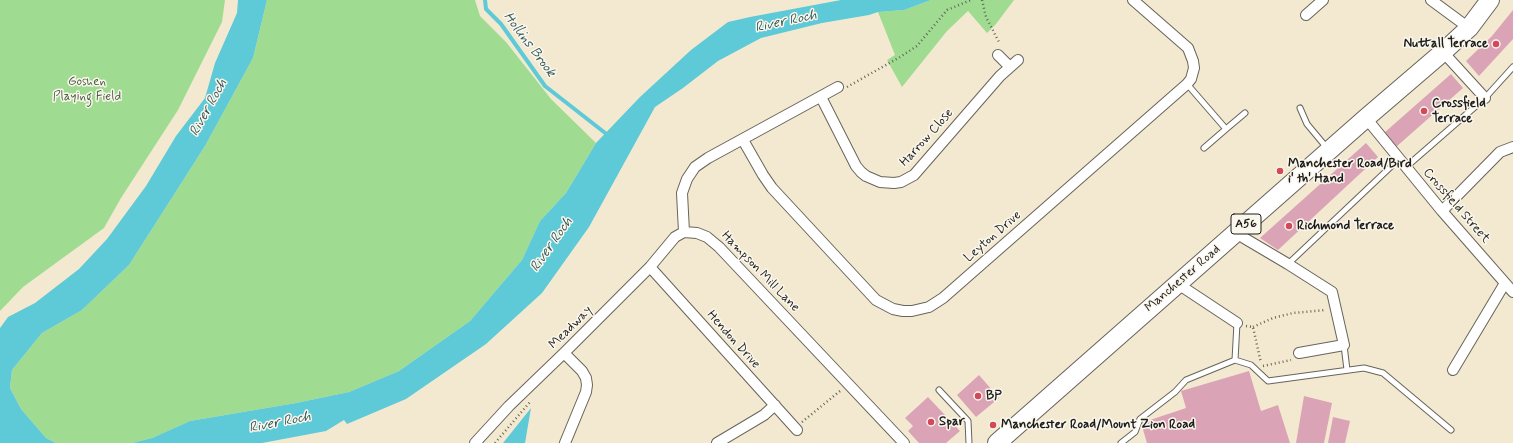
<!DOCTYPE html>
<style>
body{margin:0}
canvas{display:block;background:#f3e9d1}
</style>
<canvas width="1513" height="443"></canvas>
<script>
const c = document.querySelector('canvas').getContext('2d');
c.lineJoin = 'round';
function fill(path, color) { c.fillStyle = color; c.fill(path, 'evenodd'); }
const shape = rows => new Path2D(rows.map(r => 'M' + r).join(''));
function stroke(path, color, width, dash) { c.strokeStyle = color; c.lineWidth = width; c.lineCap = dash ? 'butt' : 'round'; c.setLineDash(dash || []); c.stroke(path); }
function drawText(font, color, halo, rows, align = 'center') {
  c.font = font + ' Mynerve,sans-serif'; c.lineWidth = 3; c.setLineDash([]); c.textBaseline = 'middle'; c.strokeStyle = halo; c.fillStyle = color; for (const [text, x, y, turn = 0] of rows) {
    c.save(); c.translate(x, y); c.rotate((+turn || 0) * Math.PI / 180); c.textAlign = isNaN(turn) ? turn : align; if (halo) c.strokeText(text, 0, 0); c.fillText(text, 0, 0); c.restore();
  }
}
const green = shape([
 [0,0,225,0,222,22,178,110,121,198,104,228,23,287,0,311],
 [267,0,475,0,480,16,506,42,551,99,596,143,566,193,540,221,522,260,470,321,399,371,349,392,296,403,190,421,152,438,132,443,56,443,46,438,21,409,10,388,12,370,42,333,82,310,129,265,205,146,253,58],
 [931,0,1014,0,996,24,987,33,968,11,947,31,902,87,887,60,895,55,878,12,904,10]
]);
const water = shape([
 [238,0,267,0,253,58,205,146,129,265,82,310,42,333,12,370,10,388,21,409,46,438,56,443,0,443,0,328,8,317,35,303,79,269,107,239,146,186,176,136,205,98,215,63,237,13],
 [841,0,931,0,904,10,878,12,869,15,822,23,761,38,718,61,683,88,655,107,589,227,542,293,486,344,406,399,347,424,344,420,326,431,262,443,132,443,152,438,190,421,296,403,349,392,399,371,470,321,522,260,540,221,566,193,596,143,640,97,691,50,728,22,750,17],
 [531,408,525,443,503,443]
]);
const stream = shape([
 [485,0,486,9,501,24,545,86,609,136]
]);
const building = shape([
 [1513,10,1513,39,1479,76,1466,61,1492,36],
 [1451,74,1463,88,1396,147,1384,133],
 [1366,143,1378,157,1278,250,1260,238],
 [1249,371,1261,411,1278,405,1290,443,1147,443,1141,423,1186,408,1181,391],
 [979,375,999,398,976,417,957,395],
 [1304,396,1332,403,1324,443,1296,443],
 [928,397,960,431,946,443,919,443,908,431,913,426,905,418],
 [1333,417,1350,421,1345,443,1328,443]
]);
const path = shape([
 [982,0,986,17,1000,44],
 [847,87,900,57,917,46,947,10,971,0],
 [1246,326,1253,327,1261,363],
 [1253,327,1273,318,1293,313,1326,310],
 [1263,366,1291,360],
 [802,422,840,391],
 [495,443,530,402]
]);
const lane = shape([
 [1187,84,1226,129,1204,148],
 [1300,108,1307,124,1327,148],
 [1226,129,1245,113],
 [1406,167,1485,98,1513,67],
 [1288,264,1399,159],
 [1344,345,1347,370],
 [1235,360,1251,365,1268,381,1364,368,1383,373,1451,430],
 [939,390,968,421,969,443],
 [1121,443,1135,432,1140,419,1175,392,1186,380,1235,360,1237,323]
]);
const street = shape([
 [1431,0,1469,28],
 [1306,15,1323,0],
 [1443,52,1485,98],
 [998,55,1010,67],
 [821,97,856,166,861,172,866,176,880,182,894,183,901,182,914,175,1000,76,1018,60],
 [1366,118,1442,211,1513,292],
 [743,140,763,175,772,188,876,300,893,309,903,311,912,311,929,307,943,298,1187,84,1191,79,1194,68,1193,61,1188,48,1133,0],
 [1442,211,1500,152,1513,147],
 [1238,230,1244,238,1288,264,1332,292,1344,345,1299,353],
 [684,232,697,233,707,237,719,247,904,443],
 [684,232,682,193,687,179,695,167,708,158,838,87],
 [650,267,797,430],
 [1178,284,1237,323],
 [564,353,582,371,586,378,587,385,586,392,565,443],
 [1453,370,1505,283],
 [475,443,509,406,564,353,650,267,675,237,684,232],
 [717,443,764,415,775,405]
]);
const highway = shape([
 [997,443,1366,118,1443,52,1469,28,1490,0]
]);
const markers = [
 [1496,44,4,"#d1495b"],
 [1424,111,4,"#d1495b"],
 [1280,171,4,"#d1495b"],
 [1289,226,4,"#d1495b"],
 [978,396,4,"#d1495b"],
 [931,422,4,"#d1495b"],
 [993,425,4,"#d1495b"]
];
const shields = [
 [1246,224,30]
];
const shieldNames = [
 ["A56",1246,224]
];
const poiNames = [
 ["Nuttall Terrace",1488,44,"right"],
 ["Crossfield",1432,104],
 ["Terrace",1432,119],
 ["Manchester Road/Bird",1288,164],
 ["i' th' Hand",1288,179],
 ["Richmond Terrace",1297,226],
 ["BP",986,396],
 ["Spar",939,422],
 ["Manchester Road/Mount Zion Road",1001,425]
];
const parkNames = [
 ["Goshen",87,82],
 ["Playing Field",87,97]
];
const streetNames = [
 ["Harrow Close",927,138,-48],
 ["Crossfield Street",1456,206,49],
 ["Leyton Drive",993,237,-41],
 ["Hampson Mill Lane",760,272,46],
 ["Manchester Road",1183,279,-41],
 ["Meadway",571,328,-45],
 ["Hendon Drive",733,340,48]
];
const waterNames = [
 ["River Roch",786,22,-12],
 ["Hollins Brook",529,45,53],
 ["River Roch",209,108,-61],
 ["River Roch",552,245,-55],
 ["River Roch",280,423,-11]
];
fill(green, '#9fdc91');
fill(water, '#5ec9d7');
stroke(stream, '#5ec9d7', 4);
fill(building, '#dba4b6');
stroke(lane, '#67645b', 7);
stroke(street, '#67645b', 12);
stroke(highway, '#67645b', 20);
stroke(path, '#67645b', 2.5, [1, 3]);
stroke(lane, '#fff', 5);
stroke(street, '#fff', 10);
stroke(highway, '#fff', 18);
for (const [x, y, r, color] of markers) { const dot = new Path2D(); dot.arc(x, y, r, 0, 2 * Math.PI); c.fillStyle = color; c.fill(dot); stroke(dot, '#fbf7ec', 1.5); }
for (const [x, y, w] of shields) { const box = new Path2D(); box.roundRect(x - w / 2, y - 10, w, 20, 3); c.fillStyle = '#fbf7ec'; c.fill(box); stroke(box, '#1c1c1c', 1); }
drawText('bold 12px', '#1c1c1c', null, shieldNames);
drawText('bold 13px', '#1c1c1c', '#fbf7ec', poiNames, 'left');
drawText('13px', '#4a5f45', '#fbf7ec', parkNames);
drawText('13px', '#1c1c1c', '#fbf7ec', streetNames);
drawText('italic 14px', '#33595d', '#fbf7ec', waterNames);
</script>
